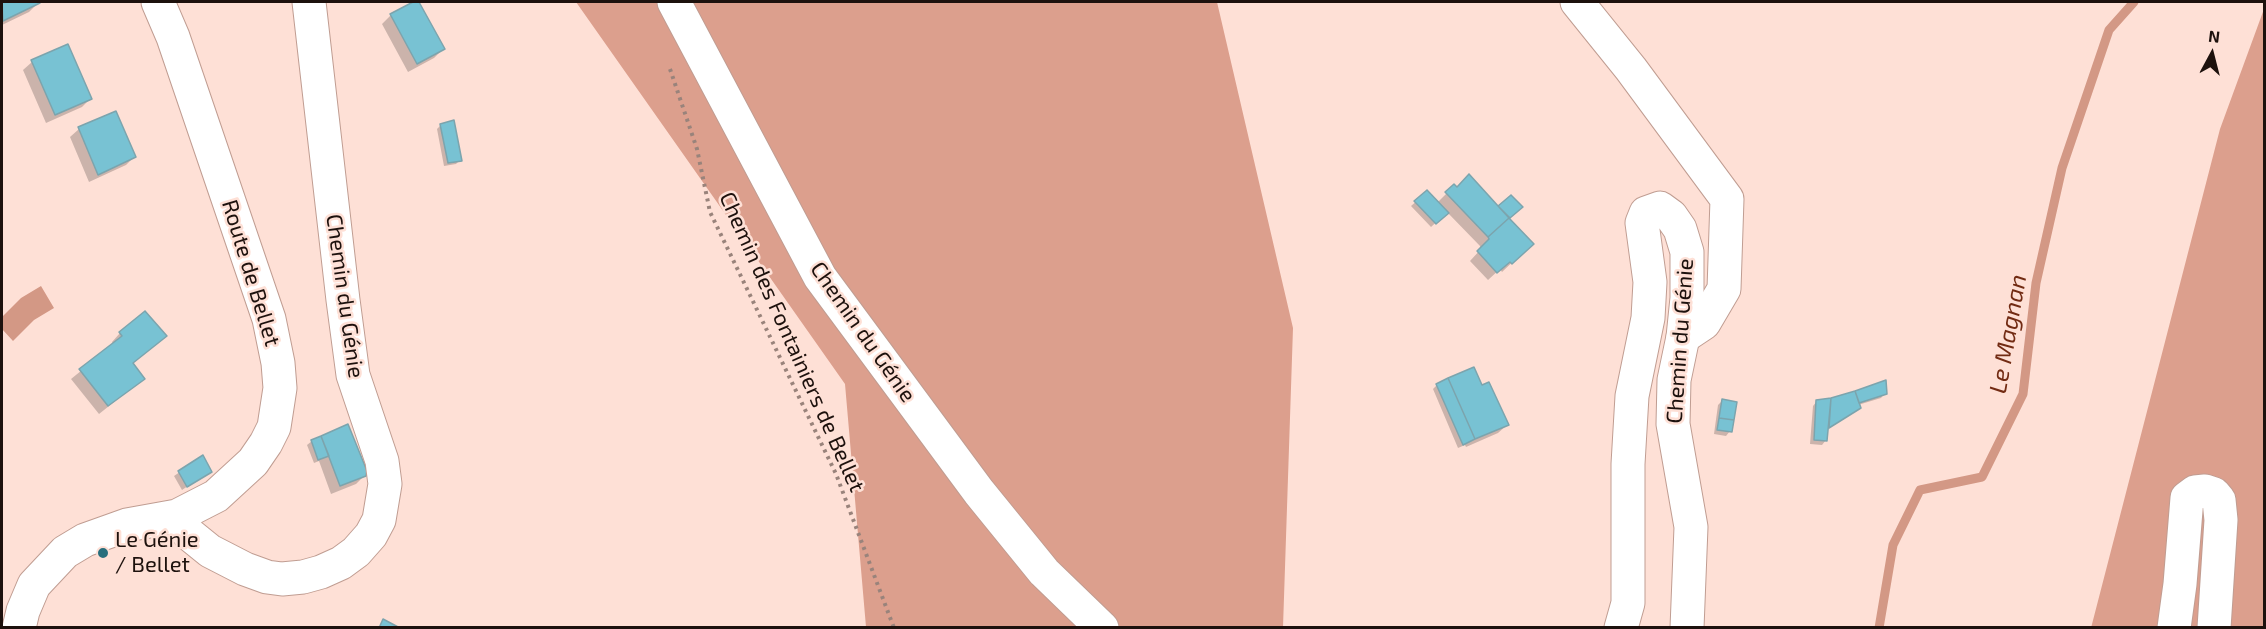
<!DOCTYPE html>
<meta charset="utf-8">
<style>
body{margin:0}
#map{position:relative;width:2266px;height:629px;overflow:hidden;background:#fee0d6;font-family:"Exo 2",sans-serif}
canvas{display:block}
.frame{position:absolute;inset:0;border:3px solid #1d110d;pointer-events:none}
.north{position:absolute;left:2182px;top:24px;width:60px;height:60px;-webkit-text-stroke:4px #fee0d6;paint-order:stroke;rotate:7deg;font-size:16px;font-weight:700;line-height:24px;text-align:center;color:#1d110d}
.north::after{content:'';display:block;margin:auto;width:21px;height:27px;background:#1d110d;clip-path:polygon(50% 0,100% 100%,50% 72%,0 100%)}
</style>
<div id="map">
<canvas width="2266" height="629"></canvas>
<div class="frame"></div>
<div class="north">N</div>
</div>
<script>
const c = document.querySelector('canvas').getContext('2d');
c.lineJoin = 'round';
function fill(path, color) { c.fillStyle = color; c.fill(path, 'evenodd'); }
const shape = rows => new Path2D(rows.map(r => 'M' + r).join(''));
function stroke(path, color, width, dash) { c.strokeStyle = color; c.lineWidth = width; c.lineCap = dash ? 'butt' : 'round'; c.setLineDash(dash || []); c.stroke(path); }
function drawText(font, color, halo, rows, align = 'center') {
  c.font = font + ' "Exo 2",sans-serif'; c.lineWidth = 5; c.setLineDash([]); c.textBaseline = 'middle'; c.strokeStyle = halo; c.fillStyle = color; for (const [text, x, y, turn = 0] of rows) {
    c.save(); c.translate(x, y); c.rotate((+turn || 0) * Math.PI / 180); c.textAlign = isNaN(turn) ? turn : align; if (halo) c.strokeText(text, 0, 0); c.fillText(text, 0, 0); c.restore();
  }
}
const forest = shape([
 [576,2,1217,2,1293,328,1283,627,866,627,845,384],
 [2264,9,2264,627,2091,628,2220,129]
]);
const water = shape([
 [41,286,54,308,34,320,13,341,2,329,2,317,21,298]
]);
const shadow = shape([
 [2,2,37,2,38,3,29,12,2,25],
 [417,2,443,49,434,58,408,72,382,24,391,15],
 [32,62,90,99,82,107,46,123,23,70],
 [441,125,460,160,456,164,444,166,437,129],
 [79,129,135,156,126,165,89,182,70,137],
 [1454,186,1498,208,1511,197,1521,207,1508,219,1523,252,1502,272,1500,269,1488,280,1470,261,1481,249,1480,246,1447,212,1431,227,1411,206,1427,192,1437,203],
 [120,333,165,336,132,364,143,379,99,414,71,379,113,345,112,342],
 [1437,385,1507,425,1498,433,1466,447,1465,445,1458,448,1433,389],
 [1885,393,1881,398,1858,405,1855,411,1827,429,1826,440,1822,445,1810,444,1813,406,1817,401],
 [1722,401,1730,431,1726,436,1714,434,1718,405],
 [312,441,365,475,356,484,331,494,319,461,314,463,307,445],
 [202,457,210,471,182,490,174,476]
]);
const stream = shape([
 [1879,628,1893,545,1920,490,1982,477,2023,394,2036,283,2062,168,2109,30,2134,2]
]);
const building = shape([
 [2,2,39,2,40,3,3,21,2,2],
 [413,2,419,2,445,49,417,64,390,14,413,2],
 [68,44,92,99,55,115,31,60,68,44],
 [116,111,136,157,98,175,78,127,116,111],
 [454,120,462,161,448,163,440,124,454,120],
 [1469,174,1509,218,1488,237,1445,192,1454,184,1457,187,1469,174],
 [1427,190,1449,213,1436,224,1414,201,1427,190],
 [1511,195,1523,207,1510,218,1498,206,1511,195],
 [1509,218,1534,244,1512,264,1510,262,1497,273,1477,251,1489,239,1488,237,1509,218],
 [145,311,167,336,133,363,145,379,108,406,79,369,122,336,119,332,145,311],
 [1474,367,1482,385,1489,382,1509,425,1475,439,1448,378,1474,367],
 [1448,378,1475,439,1463,445,1436,384,1448,378],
 [1886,380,1887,394,1859,403,1855,391,1886,380],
 [1855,391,1861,408,1829,428,1831,398,1855,391],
 [1831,398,1827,441,1814,440,1816,400,1831,398],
 [1722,399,1737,402,1734,420,1719,418,1722,399],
 [1719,418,1734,420,1732,432,1717,430,1719,418],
 [348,424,367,471,366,476,340,486,321,436,348,424],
 [321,436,329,456,318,460,311,440,321,436],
 [203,455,212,472,187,487,178,471,203,455],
 [383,619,400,628,379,628,383,619]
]);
const path = shape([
 [670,69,697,149,710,212,836,474,894,628]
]);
const street = shape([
 [1577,2,1631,69,1727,199,1724,289,1704,323,1683,337],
 [2174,628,2180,584,2187,498,2195,492,2205,491,2214,494,2219,500,2221,520,2214,628]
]);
const secondary = shape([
 [674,2,820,277,979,492,1044,572,1102,628],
 [177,516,189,534,210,551,245,569,267,577,282,579,303,577,321,572,341,563,356,552,371,535,379,520,385,484,382,461,353,375,343,300,309,2],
 [19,628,23,611,34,585,65,552,85,540,127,525,177,516,216,496,253,462,266,443,274,427,280,388,278,363,269,319,173,37,158,2],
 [1621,628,1628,603,1628,464,1632,396,1648,318,1650,282,1642,223,1646,213,1660,208,1671,216,1680,229,1687,252,1687,298,1683,337,1674,380,1673,424,1691,527,1687,628]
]);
const markers = [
 [103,553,6,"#286e7c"]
];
const streetNames = [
 ["Route de Bellet",251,273,73],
 ["Chemin du Génie",345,296,82],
 ["Chemin du Génie",863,332,55],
 ["Chemin du Génie",1680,341,-86],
 ["Chemin des Fontainiers de Bellet",792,342,66]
];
const poiNames = [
 ["Le Génie",115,540],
 ["/ Bellet",115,565]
];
const waterNames = [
 ["Le Magnan",2008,334,-80]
];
fill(forest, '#dc9f8d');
fill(water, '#d39885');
fill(shadow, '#0003');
stroke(stream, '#d39885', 9);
fill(building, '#78c2d3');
stroke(building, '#7ca4ad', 1.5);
stroke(street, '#c09d92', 35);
stroke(secondary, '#c09d92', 35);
stroke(path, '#99837b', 4, [3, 4.5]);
stroke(street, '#fff', 33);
stroke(secondary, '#fff', 33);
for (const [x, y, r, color] of markers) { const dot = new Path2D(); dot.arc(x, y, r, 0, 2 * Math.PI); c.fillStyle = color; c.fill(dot); stroke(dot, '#fee0d6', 2); }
drawText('22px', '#1d110d', '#fee0d6', streetNames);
drawText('22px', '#1d110d', '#fee0d6', poiNames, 'left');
drawText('italic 24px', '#722b13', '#fee0d6', waterNames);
</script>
